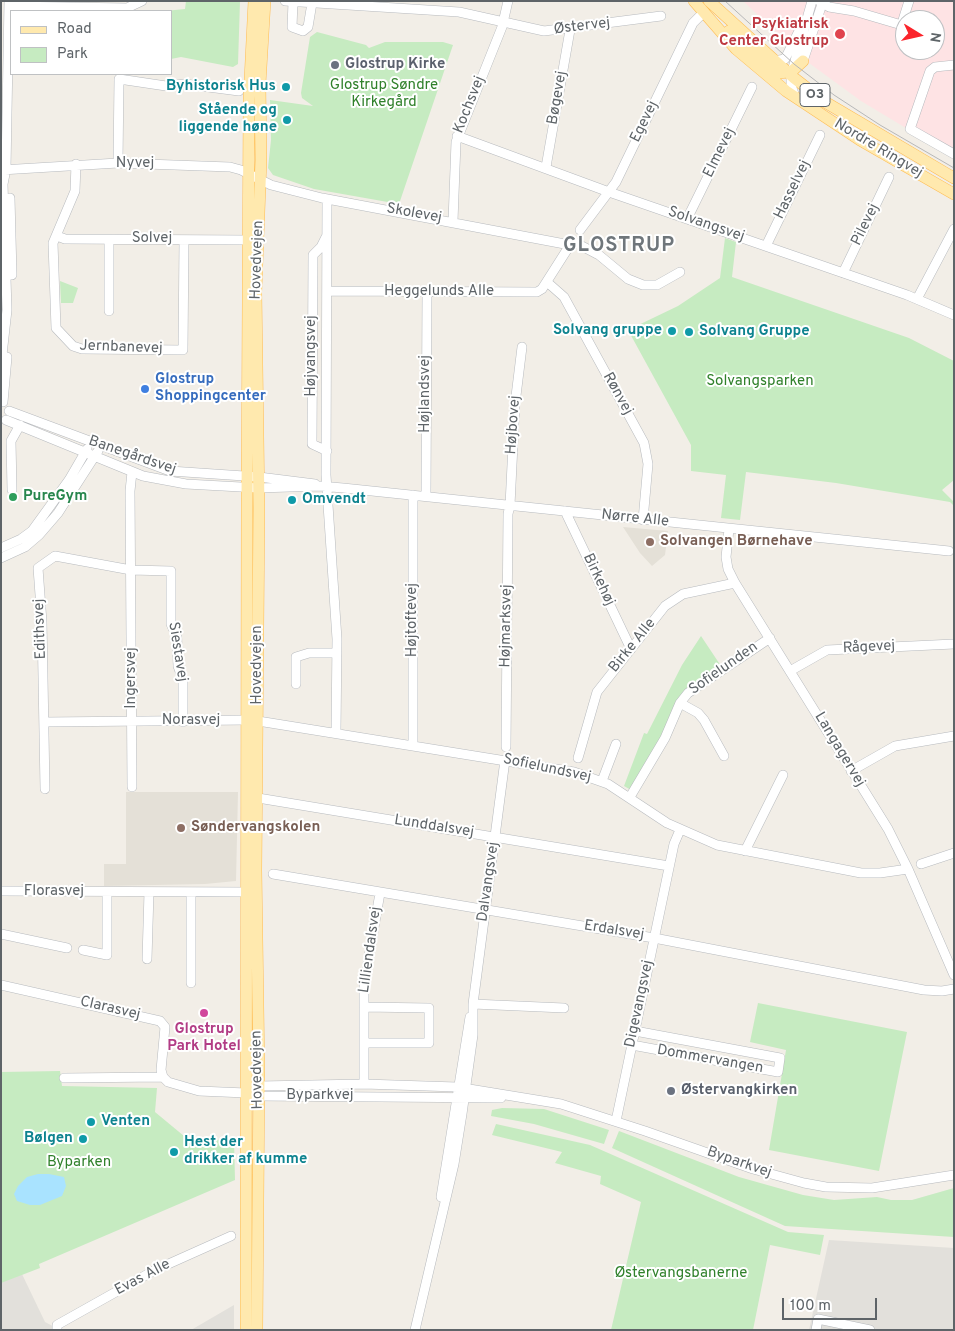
<!DOCTYPE html>
<meta charset="utf-8">
<style>
body{margin:0}
#map{position:relative;width:955px;height:1331px;overflow:hidden;background:#f2eee7;font-family:Overpass,sans-serif}
canvas{display:block}
.frame{position:absolute;inset:0;border:2px solid #5e6468;pointer-events:none}
.legend{position:absolute;left:10px;top:10px;width:162px;height:65px;box-sizing:border-box;background:#fff;border:1px solid #bfc1c3;margin:0;padding:6px 9px;list-style:none;font-size:15px;color:#5e6468}
.legend li{display:flex;align-items:center;gap:10px;height:25px}
.legend b{width:25px;border:1px solid #bfc1c3}
.north{position:absolute;left:895px;top:10px;width:50px;height:50px;box-sizing:border-box;background:#fff;border:1px solid #bfc1c3;border-radius:50%;rotate:99deg;font-size:14px;font-weight:700;line-height:20px;text-align:center;color:#5e6468}
.north::after{content:'';display:block;margin:auto;width:18px;height:22px;background:#fb242b;clip-path:polygon(50% 0,100% 100%,50% 72%,0 100%)}
.scale{position:absolute;left:782px;top:1298px;width:95px;height:22px;box-sizing:border-box;border:2px solid #5e6468;border-top:0;padding-left:6px;font-size:15px;line-height:18px;white-space:nowrap;color:#5e6468;-webkit-text-stroke:4px #fff;paint-order:stroke}
</style>
<div id="map">
<canvas width="955" height="1331"></canvas>
<div class="frame"></div>
<ul class="legend">
<li><b style="height:6px;background:#ffe9ae"></b>Road</li>
<li><b style="height:14px;background:#c6ebc1"></b>Park</li>
</ul>
<div class="north">N</div>
<div class="scale">100 m</div>
</div>
<script>
const c = document.querySelector('canvas').getContext('2d');
c.lineJoin = 'round';
function fill(path, color) { c.fillStyle = color; c.fill(path, 'evenodd'); }
const shape = rows => new Path2D(rows.map(r => 'M' + r).join(''));
function stroke(path, color, width, dash) { c.strokeStyle = color; c.lineWidth = width; c.lineCap = dash ? 'butt' : 'round'; c.setLineDash(dash || []); c.stroke(path); }
function drawText(font, color, halo, rows, align = 'center') {
  c.font = font + ' Overpass,sans-serif'; c.lineWidth = 4; c.setLineDash([]); c.textBaseline = 'middle'; c.strokeStyle = halo; c.fillStyle = color; for (const [text, x, y, turn = 0] of rows) {
    c.save(); c.translate(x, y); c.rotate((+turn || 0) * Math.PI / 180); c.textAlign = isNaN(turn) ? turn : align; if (halo) c.strokeText(text, 0, 0); c.fillText(text, 0, 0); c.restore();
  }
}
const industrial = shape([
 [829,1240,954,1248,954,1330,809,1330],
 [21,1272,45,1322,60,1330,1,1330,1,1275],
 [234,1305,234,1330,191,1330]
]);
const education = shape([
 [623,527,668,531,665,555,652,566,640,553],
 [126,792,238,792,236,881,205,884,104,886,104,864,126,864]
]);
const medical = shape([
 [743,1,954,1,954,157,861,101,809,63],
 [905,20,935,20,935,50,905,50]
]);
const green = shape([
 [186,1,240,1,238,64,233,67,181,57,171,59,171,11,165,11,185,9],
 [317,32,366,45,369,48,385,42,443,42,453,45,399,204,314,189,273,175,268,168,271,140,270,100,313,106,302,98,301,93,310,37],
 [725,238,736,242,732,277,909,338,954,361,954,480,942,490,954,502,954,506,950,502,836,483,746,472,740,520,721,518,726,475,691,471,691,445,628,330,678,306,720,278],
 [60,281,78,288,73,303,61,303],
 [701,636,721,666,688,689,631,790,624,786,644,733,647,734,682,665],
 [758,1003,907,1032,879,1171,769,1150,786,1050,750,1042],
 [60,1071,62,1086,157,1088,155,1112,190,1141,234,1139,235,1180,39,1264,40,1268,1,1283,1,1072],
 [502,1108,544,1109,609,1130,604,1144,534,1124,491,1116,492,1110],
 [496,1124,590,1145,788,1232,824,1235,820,1255,770,1245,753,1330,611,1330,641,1202,600,1184,601,1176,555,1163,562,1152,492,1135],
 [619,1131,739,1177,803,1195,834,1200,877,1197,891,1200,912,1200,954,1188,954,1237,785,1226,612,1148]
]);
const water = shape([
 [38,1174,49,1174,64,1177,66,1186,62,1196,40,1205,30,1205,17,1201,14,1194,18,1186,27,1177]
]);
const minor = shape([
 [285,1,459,12,544,31,661,16],
 [819,1,829,7,854,11,905,26],
 [293,2,292,27,303,31,308,27,312,3],
 [9,6,127,8,142,1],
 [904,26,903,20,909,1],
 [774,61,785,59,800,29],
 [803,61,823,1],
 [954,65,935,67,930,71,910,129,954,154],
 [795,97,791,85,791,75,812,1],
 [457,136,609,192,907,295,954,315],
 [118,163,119,79,166,86,185,84,239,91],
 [76,164,75,191,53,243,56,328,73,346,82,349,183,350,184,240],
 [546,167,570,30],
 [1,170,118,163,230,167,241,170,271,185,322,198,570,245,576,243,599,255,628,279,643,285,657,285,680,272],
 [10,198,12,275],
 [327,199,326,475,337,639,336,732],
 [687,219,752,87],
 [453,221,456,142,502,27,508,1],
 [580,230,616,182,693,23,704,12],
 [57,236,65,239,249,240],
 [326,237,321,247,313,255,312,444,327,451],
 [109,240,109,311],
 [766,246,820,135],
 [843,273,889,177],
 [547,282,564,297,644,443,648,464,643,520],
 [327,291,537,292,542,289,570,245],
 [917,299,954,229],
 [1,364,7,310,3,184,6,169,9,1],
 [3,402,7,357],
 [9,411,170,471,259,477,315,484],
 [6,420,143,476,186,484,259,488,320,486,343,488,949,551],
 [12,490,11,441,20,425],
 [426,496,427,292],
 [565,511,631,649],
 [729,529,726,557,728,569,735,583,888,829,908,869,954,975],
 [1,548,21,539,32,531,69,480,87,449],
 [1,558,25,547,39,535,58,513,98,451],
 [790,671,827,650,954,644],
 [296,684,296,657,309,653,337,653],
 [680,703,698,713,704,720,724,756],
 [258,721,574,772,608,784,667,823,717,845,861,873,880,873,908,869],
 [44,722,248,720],
 [413,746,413,495],
 [506,747,508,514,510,505,515,404,522,347],
 [578,758,597,692,665,606,683,594,735,583],
 [851,771,895,746,954,736],
 [602,781,616,744],
 [132,787,130,491,132,472],
 [45,789,42,622,38,568,55,556,131,570,171,571,171,624,177,637,178,666,183,680,183,722],
 [630,797,665,738,680,703,688,693,770,638],
 [258,798,669,866],
 [745,851,783,775],
 [921,864,954,853],
 [273,874,654,938,924,990,942,991,954,989],
 [1,891,248,892],
 [191,892,191,983],
 [1,934,67,948],
 [83,950,107,955,107,892],
 [147,959,149,892],
 [1,985,160,1021,165,1027,161,1070,163,1077,168,1082,199,1091,246,1093,258,1096,501,1098],
 [473,1004,564,1008],
 [364,1043,429,1043,429,1008,364,1007],
 [632,1045,778,1072,780,1058,635,1031],
 [64,1078,163,1077],
 [364,1084,364,985,380,893],
 [246,1093,259,1086,364,1084,457,1087,561,1104,645,1131,753,1169,804,1183,826,1187,872,1188,954,1175],
 [616,1121,674,844,680,830],
 [441,1197,470,1017],
 [57,1330,57,1325,155,1270,231,1236],
 [415,1330,454,1164,462,1114,473,1035,473,1004,505,760],
 [816,1330,818,1319,870,1330]
]);
const major = shape([
 [694,1,736,49,786,91,860,140,954,194],
 [709,1,794,78,825,102,954,178],
 [729,31,763,61,780,73,792,71,803,61],
 [246,1330,247,502,249,99,254,1],
 [257,1330,259,1073,256,870,259,508,256,292,261,160,260,84,265,1]
]);
const tram = shape([
 [725,1,794,64,834,95,880,125,954,168]
]);
const markers = [
 [840,34,6,"#e0444e"],
 [335,65,5,"#6b7280"],
 [286,87,5,"#0f9aa8"],
 [287,120,5,"#0f9aa8"],
 [672,331,5,"#0f9aa8"],
 [689,332,5,"#0f9aa8"],
 [145,389,5,"#3f7fe0"],
 [13,497,5,"#2e9e5b"],
 [292,500,5,"#0f9aa8"],
 [650,542,5,"#8d6e63"],
 [181,828,5,"#8d6e63"],
 [204,1013,5,"#d1479c"],
 [671,1091,5,"#6b7280"],
 [91,1122,5,"#0f9aa8"],
 [83,1139,5,"#0f9aa8"],
 [174,1152,5,"#0f9aa8"]
];
const shields = [
 [815,95,30]
];
const shieldNames = [
 ["O3",815,95]
];
const healthNames = [
 ["Psykiatrisk",829,25],
 ["Center Glostrup",829,42]
];
const streetNames = [
 ["Østervej",582,27,-7],
 ["Bøgevej",558,98,-80],
 ["Kochsvej",470,105,-68],
 ["Egevej",645,122,-64],
 ["Nordre Ringvej",878,149,31],
 ["Elmevej",720,153,-64],
 ["Nyvej",135,164],
 ["Hasselvej",793,190,-64],
 ["Skolevej",414,214,10],
 ["Solvangsvej",706,225,19],
 ["Pilevej",866,225,-64],
 ["Solvej",152,239],
 ["Hovedvejen",258,260,-88],
 ["Heggelunds Alle",439,292],
 ["Jernbanevej",121,348,2],
 ["Højvangsvej",312,356,-90],
 ["Højlandsvej",426,394,-90],
 ["Rønvej",617,394,61],
 ["Højbovej",514,425,-86],
 ["Banegårdsvej",132,456,19],
 ["Nørre Alle",635,519,6],
 ["Birkehøj",598,580,65],
 ["Højtoftevej",413,620,-90],
 ["Højmarksvej",507,626,-89],
 ["Edithsvej",41,629,-92],
 ["Birke Alle",633,646,-51],
 ["Rågevej",869,648,-3],
 ["Siestavej",177,652,81],
 ["Hovedvejen",258,665,-90],
 ["Sofielunden",724,669,-35],
 ["Ingersvej",132,678,-90],
 ["Norasvej",191,721],
 ["Langagervej",839,750,59],
 ["Sofielundsvej",547,769,12],
 ["Lunddalsvej",434,827,9],
 ["Dalvangsvej",489,882,-82],
 ["Florasvej",54,892],
 ["Erdalsvej",614,931,9],
 ["Lilliendalsvej",371,950,-82],
 ["Digevangsvej",640,1004,-78],
 ["Clarasvej",110,1009,13],
 ["Dommervangen",710,1060,10],
 ["Hovedvejen",258,1070,-91],
 ["Byparkvej",320,1096],
 ["Byparkvej",739,1163,19],
 ["Evas Alle",143,1278,-28]
];
const worshipNames = [
 ["Glostrup Kirke",345,65],
 ["Østervangkirken",681,1091]
];
const parkNames = [
 ["Glostrup Søndre",384,86],
 ["Kirkegård",384,103],
 ["Solvangsparken",760,382],
 ["Byparken",79,1163],
 ["Østervangsbanerne",681,1274]
];
const cultureNames = [
 ["Byhistorisk Hus",276,87],
 ["Stående og",277,111],
 ["liggende høne",277,128],
 ["Solvang gruppe",662,331],
 ["Solvang Gruppe",699,332,"left"],
 ["Omvendt",302,500,"left"],
 ["Venten",101,1122,"left"],
 ["Bølgen",73,1139],
 ["Hest der",184,1143,"left"],
 ["drikker af kumme",184,1160,"left"]
];
const shopNames = [
 ["Glostrup",155,380],
 ["Shoppingcenter",155,397]
];
const leisureNames = [
 ["PureGym",23,497]
];
const educationNames = [
 ["Solvangen Børnehave",660,542],
 ["Søndervangskolen",191,828]
];
const hotelNames = [
 ["Glostrup",204,1030],
 ["Park Hotel",204,1047]
];
const districtNames = [
 ["GLOSTRUP",619,247]
];
fill(industrial, '#e2e0db');
fill(education, '#e4e0d7');
fill(medical, '#fee3e4');
fill(green, '#c6ebc1');
fill(water, '#a9e3ff');
stroke(minor, '#b7babe', 10);
stroke(major, '#ffbc52', 12);
stroke(minor, '#fff', 9);
stroke(major, '#ffe9ae', 11);
stroke(tram, '#b6b7b8', 1);
for (const [x, y, r, color] of markers) { const dot = new Path2D(); dot.arc(x, y, r, 0, 2 * Math.PI); c.fillStyle = color; c.fill(dot); stroke(dot, '#fff', 2); }
for (const [x, y, w] of shields) { const box = new Path2D(); box.roundRect(x - w / 2, y - 11.5, w, 23, 4); c.fillStyle = '#fff'; c.fill(box); stroke(box, '#5e6468', 1); }
drawText('bold 14px', '#5e6468', null, shieldNames);
drawText('bold 15px', '#be3a42', '#fff', healthNames, 'right');
drawText('15px', '#5e6468', '#fff', streetNames);
drawText('bold 15px', '#5b616d', '#fff', worshipNames, 'left');
drawText('15px', '#30812b', '#fff', parkNames);
drawText('bold 15px', '#0d838f', '#fff', cultureNames, 'right');
drawText('bold 15px', '#366cbe', '#fff', shopNames, 'left');
drawText('bold 15px', '#27864d', '#fff', leisureNames, 'left');
drawText('bold 15px', '#785e54', '#fff', educationNames, 'left');
drawText('bold 15px', '#b23c85', '#fff', hotelNames);
c.letterSpacing = '1px';
drawText('bold 20px', '#6f767b', '#fff', districtNames);
c.letterSpacing = '0px';
</script>
